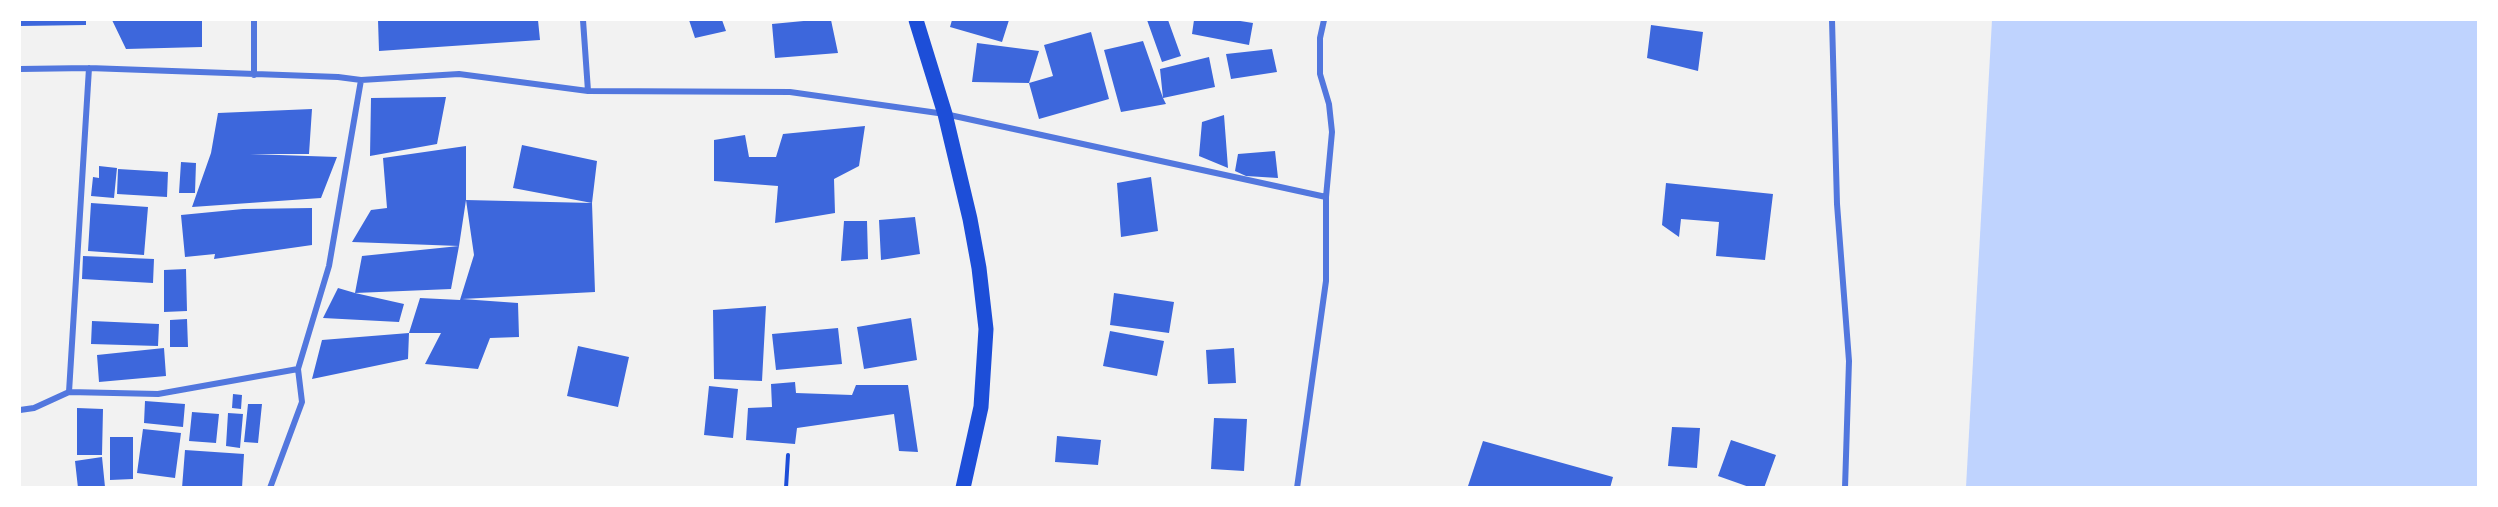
<!DOCTYPE html>
<style>
body{margin:0}
#map{position:relative;width:2498px;height:507px;overflow:hidden;background:#f2f2f2;font-family:"Space Grotesk",sans-serif}
canvas{display:block}
.frame{position:absolute;inset:0;border:21px solid #fff;pointer-events:none}
</style>
<div id="map">
<canvas width="2498" height="507"></canvas>
<div class="frame"></div>
</div>
<script>
const c = document.querySelector('canvas').getContext('2d');
c.lineJoin = 'round';
function fill(path, color) { c.fillStyle = color; c.fill(path, 'evenodd'); }
const shape = rows => new Path2D(rows.map(r => 'M' + r).join(''));
function stroke(path, color, width, dash) { c.strokeStyle = color; c.lineWidth = width; c.lineCap = dash ? 'butt' : 'round'; c.setLineDash(dash || []); c.stroke(path); }
const water = shape([
 [1992,20,2478,20,2478,487,1966,487]
]);
const building = shape([
 [20,20,86,20,86,25,20,26],
 [112,20,202,20,202,47,126,49],
 [378,20,538,20,540,40,379,51],
 [689,20,722,20,726,31,695,38],
 [814,20,831,20,838,53,775,58,772,24],
 [952,20,1009,20,1002,42,950,27],
 [1147,20,1168,20,1181,56,1162,62],
 [1194,20,1234,20,1253,23,1249,45,1192,34],
 [1651,25,1703,32,1698,71,1647,58],
 [1091,32,1109,99,1039,119,1029,83,1053,76,1044,45],
 [1143,41,1163,98,1160,69,1209,57,1215,87,1163,98,1166,104,1121,112,1104,50],
 [977,43,1039,51,1029,83,972,82],
 [1272,49,1277,72,1231,79,1226,54],
 [446,97,437,144,370,156,371,98],
 [312,109,309,154,250,154,337,157,321,198,192,207,211,153,218,113],
 [1224,115,1228,168,1199,156,1202,122],
 [865,126,859,166,834,179,835,213,775,223,778,186,714,181,714,140,745,135,749,157,776,157,783,134],
 [522,145,597,161,592,203,513,188],
 [466,146,466,200,459,246,352,242,371,210,387,208,383,158],
 [1275,151,1278,178,1246,176,1235,171,1238,154],
 [181,162,196,163,195,193,179,193],
 [99,166,117,168,114,198,91,196,93,177,99,178],
 [118,169,168,172,167,197,117,194],
 [1151,177,1158,231,1121,237,1117,183],
 [1666,183,1773,194,1765,260,1716,256,1719,222,1681,219,1679,237,1662,225],
 [466,200,592,203,595,292,462,299,518,303,519,337,490,338,478,369,425,364,441,333,409,333,420,298,460,300,474,255],
 [91,203,148,207,144,255,88,251],
 [312,208,312,245,214,259,215,254,185,257,181,215,243,209],
 [915,217,920,254,881,260,879,220],
 [844,221,867,221,868,259,841,261],
 [459,246,451,289,355,293,404,304,399,322,323,318,338,288,355,293,362,256],
 [83,256,154,259,153,283,82,279],
 [186,269,187,311,164,312,164,270],
 [1114,293,1174,302,1169,333,1110,325],
 [766,306,762,381,714,379,713,310],
 [911,318,917,360,864,369,857,327],
 [187,319,188,347,170,347,170,320],
 [92,321,159,324,158,346,91,344],
 [838,328,842,364,776,370,772,334],
 [1110,331,1164,341,1157,376,1103,366],
 [409,333,408,359,312,379,322,340],
 [578,346,629,357,618,407,567,396],
 [164,348,166,376,99,382,97,355],
 [1234,348,1236,383,1208,384,1206,350],
 [795,382,796,393,852,395,856,385,908,385,918,452,899,451,894,414,797,428,795,444,746,440,748,408,772,407,771,384],
 [709,386,738,389,733,438,704,435],
 [233,394,242,395,241,409,232,408],
 [145,401,185,404,183,427,144,423],
 [248,404,262,404,258,443,244,442],
 [77,408,103,409,102,455,77,455],
 [192,412,219,414,216,443,189,441],
 [228,413,243,414,240,448,226,446],
 [1214,418,1247,419,1244,471,1211,469],
 [1672,427,1700,428,1697,468,1668,466],
 [143,429,181,433,175,478,137,473],
 [1057,436,1101,440,1098,465,1055,462],
 [110,437,133,437,133,479,110,480],
 [1731,440,1776,455,1764,488,1752,488,1718,476],
 [1483,441,1613,477,1610,488,1468,486],
 [185,450,244,454,242,488,182,488],
 [102,457,105,487,78,488,75,461]
]);
const path = shape([
 [786,488,788,455]
]);
const minor = shape([
 [254,20,254,75],
 [583,20,588,91],
 [1832,20,1837,204,1849,361,1845,488],
 [20,69,89,68,338,77,361,80,459,74,588,91,790,92,945,114,1326,197],
 [69,392,89,68],
 [20,410,34,408,69,392,158,394,298,369],
 [270,488,302,402,298,369,329,266,361,80],
 [1297,488,1326,281,1326,197,1332,132,1329,104,1320,74,1320,38,1324,20]
]);
const primary = shape([
 [916,20,945,114,970,219,979,268,986,329,981,407,963,488]
]);
fill(water, '#bfd3fe');
fill(building, '#3d67dc');
stroke(path, '#1d4ed8', 4);
stroke(minor, '#5277de', 6);
stroke(primary, '#1d4ed8', 15);
</script>
